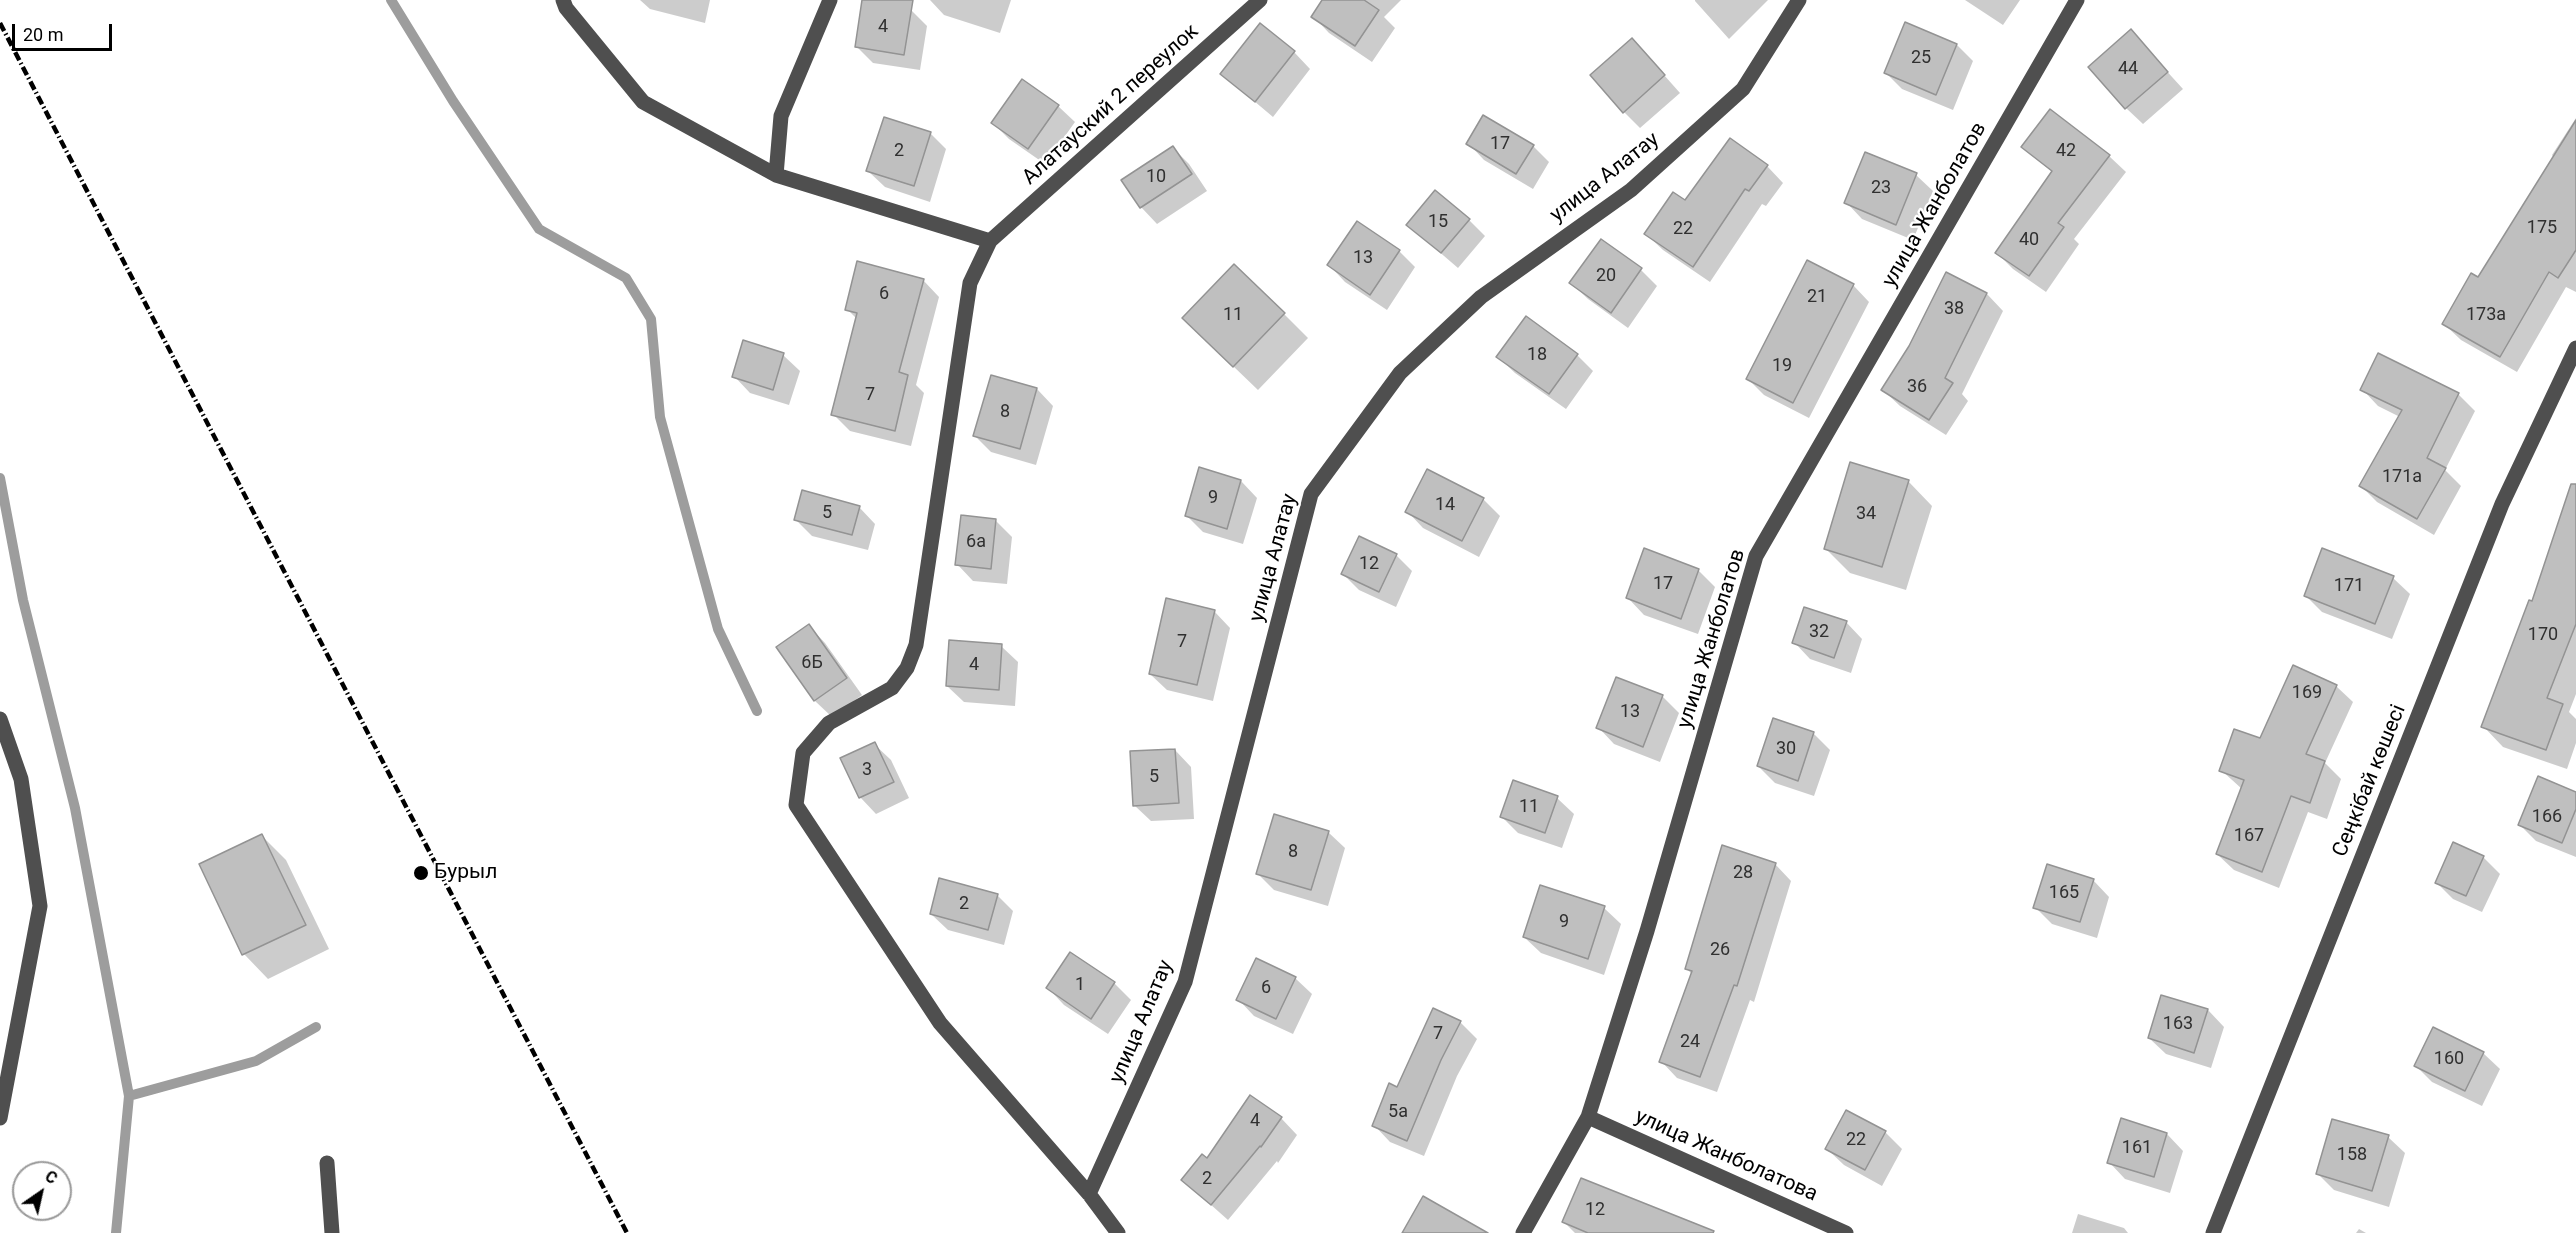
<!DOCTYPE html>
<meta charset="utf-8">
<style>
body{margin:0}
#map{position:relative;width:2576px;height:1233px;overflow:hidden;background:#fff;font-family:Roboto,sans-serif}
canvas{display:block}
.north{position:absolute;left:12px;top:1161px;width:60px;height:60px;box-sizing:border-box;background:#fff;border:2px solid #999;border-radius:50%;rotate:34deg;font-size:16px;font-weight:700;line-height:24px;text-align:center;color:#000}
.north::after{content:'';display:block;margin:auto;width:21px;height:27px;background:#000;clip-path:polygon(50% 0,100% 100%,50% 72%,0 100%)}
.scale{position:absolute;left:12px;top:24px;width:100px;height:27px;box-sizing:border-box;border:3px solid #000;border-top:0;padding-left:8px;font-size:18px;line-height:21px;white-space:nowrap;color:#000;-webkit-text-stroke:4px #fff;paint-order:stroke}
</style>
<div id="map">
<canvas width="2576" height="1233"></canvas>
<div class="north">С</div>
<div class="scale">20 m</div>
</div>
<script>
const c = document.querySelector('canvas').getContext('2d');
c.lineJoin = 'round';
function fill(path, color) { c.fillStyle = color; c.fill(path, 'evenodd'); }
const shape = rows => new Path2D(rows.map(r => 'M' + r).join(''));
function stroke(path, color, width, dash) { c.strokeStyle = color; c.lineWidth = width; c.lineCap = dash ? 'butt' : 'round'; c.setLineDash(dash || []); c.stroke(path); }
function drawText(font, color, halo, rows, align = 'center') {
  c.font = font + ' Roboto,sans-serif'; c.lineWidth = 4.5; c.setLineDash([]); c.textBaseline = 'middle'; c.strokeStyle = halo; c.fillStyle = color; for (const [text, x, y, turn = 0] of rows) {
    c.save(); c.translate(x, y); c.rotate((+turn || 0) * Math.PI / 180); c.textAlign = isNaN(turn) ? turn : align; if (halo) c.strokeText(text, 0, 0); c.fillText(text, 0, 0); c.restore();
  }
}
const shadow = shape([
 [640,0,710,0,705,23,650,9],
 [930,0,1011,0,1000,33,944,15],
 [1324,0,1401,0,1384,17,1395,28,1372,62,1329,33,1313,16],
 [1768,0,1729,39,1695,1,1695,0],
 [1965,0,2020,0,2003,25],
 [911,10,927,26,920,70,873,63,856,46],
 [2131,32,2183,89,2143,124,2126,108],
 [1957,45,1973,61,1953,110,1902,89,1886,73],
 [1294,52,1310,69,1273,117,1222,74],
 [1648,57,1680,93,1640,128,1624,112],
 [1058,106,1075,122,1045,164,1009,139,993,123],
 [2576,118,2576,292,2566,287,2517,372,2461,340,2444,324,2478,279,2554,158,2552,155],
 [930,133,946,149,930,202,885,187,868,171],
 [1468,143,1533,146,1549,162,1533,189,1484,160],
 [2023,147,2109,156,2126,172,2074,239,2079,244,2046,292,2013,269,1997,253,2053,173],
 [1173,148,1189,164,1207,191,1157,224,1141,207],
 [1767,166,1783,183,1766,206,1762,204,1710,282,1663,250,1646,234,1686,202],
 [1916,175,1933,191,1913,240,1862,219,1846,202],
 [1469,220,1485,236,1458,268,1408,225],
 [1399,251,1415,267,1387,310,1345,282,1329,265],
 [1641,270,1657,286,1628,328,1588,299,1571,283],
 [1946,274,1987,294,2003,311,1962,394,1968,401,1946,435,1900,406,1883,390,1911,347],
 [923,280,939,297,916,385,924,393,911,446,850,431,833,414,857,319,847,309],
 [1853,285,1869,302,1809,418,1764,395,1748,379],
 [1284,314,1308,338,1258,390,1208,342],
 [783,355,800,371,789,405,750,393,734,376],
 [1577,355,1593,371,1566,409,1515,373,1498,357],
 [2379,355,2458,394,2475,411,2445,470,2461,486,2434,535,2377,502,2361,486,2400,417,2378,406,2362,389],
 [1037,389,1053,406,1036,465,991,452,975,436],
 [1428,471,1483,499,1500,516,1479,557,1423,528,1407,511],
 [1241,481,1257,498,1243,544,1203,532,1186,515],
 [1908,481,1932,506,1906,590,1850,573,1825,548],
 [859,507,875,524,868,550,812,536,796,520],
 [996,521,1012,537,1007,584,973,581,957,564],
 [2576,526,2576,694,2569,712,2576,719,2576,743,2567,769,2503,747,2483,726,2533,603],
 [2323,550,2393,578,2410,594,2392,639,2322,612,2305,595],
 [1396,555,1412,571,1396,607,1359,590,1343,574],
 [1698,570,1715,587,1698,634,1644,615,1628,598],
 [1214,611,1230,628,1213,701,1167,690,1150,674],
 [1846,622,1862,639,1851,673,1810,659,1794,642],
 [809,626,825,643,862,695,832,717,815,701,778,647],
 [1001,646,1018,662,1015,706,964,702,947,686],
 [1617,679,1663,697,1679,713,1660,762,1614,744,1598,727],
 [2336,686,2353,702,2325,763,2341,779,2327,819,2308,812,2279,888,2234,870,2217,854,2242,789,2221,770],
 [1774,720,1814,734,1830,750,1814,796,1775,783,1758,766],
 [874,744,891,760,909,798,876,814,860,797],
 [1175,750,1191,767,1194,819,1151,821,1134,805],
 [2576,793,2576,857,2536,841,2520,825],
 [1557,798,1574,814,1562,848,1518,833,1502,817],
 [1328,832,1345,848,1328,906,1274,890,1258,874],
 [262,836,286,860,329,949,268,979,244,954],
 [2483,857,2500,874,2482,912,2453,899,2437,883],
 [1775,864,1791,881,1754,1002,1750,1000,1717,1092,1677,1078,1661,1061,1692,974,1687,969],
 [2093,880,2109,897,2097,938,2052,924,2035,907],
 [997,895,1013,911,1004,945,948,930,931,914],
 [1604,908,1621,924,1604,975,1541,953,1524,937],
 [1071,954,1114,983,1131,1000,1108,1034,1064,1005,1048,988],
 [1295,978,1312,994,1293,1034,1254,1016,1238,999],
 [1434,1010,1460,1022,1477,1039,1457,1076,1424,1156,1390,1142,1374,1125,1397,1089],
 [2208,1010,2224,1027,2211,1068,2166,1054,2149,1038],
 [2483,1053,2500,1069,2482,1106,2432,1082,2415,1065],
 [1847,1112,1885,1132,1902,1149,1882,1186,1844,1165,1827,1149],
 [1281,1118,1297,1135,1278,1163,1277,1161,1228,1220,1183,1180,1208,1160],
 [2122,1120,2167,1134,2183,1151,2170,1193,2125,1179,2109,1162],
 [2388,1137,2405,1153,2389,1207,2334,1190,2318,1174],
 [2078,1214,2124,1228,2128,1233,2072,1233],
 [1564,1222,1701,1233,1575,1233],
 [2359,1229,2366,1233,2356,1233]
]);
const stream = shape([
 [391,0,453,101,539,229,626,278,651,319,660,417,718,629,757,711],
 [0,478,23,600,75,808,129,1096,116,1233],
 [129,1096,256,1061,316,1027]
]);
const building = shape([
 [862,0,913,0,904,55,855,47,862,0],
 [1322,0,1364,0,1379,10,1355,46,1311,17,1322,0],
 [1905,22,1957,44,1936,95,1884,73,1905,22],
 [1260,23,1295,51,1255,102,1220,74,1260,23],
 [2131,29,2168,72,2125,109,2088,67,2131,29],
 [1632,38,1665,75,1623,113,1590,75,1632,38],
 [1022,79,1059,105,1028,149,991,123,1022,79],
 [2050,109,2110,155,2058,223,2064,227,2029,276,1995,253,2052,171,2021,147,2050,109],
 [1483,115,1534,145,1516,174,1466,144,1483,115],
 [884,117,931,132,914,186,866,171,884,117],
 [2576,120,2576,250,2558,278,2549,272,2500,357,2442,324,2471,273,2478,277,2576,120],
 [1730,138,1768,165,1749,191,1745,189,1693,267,1644,234,1673,192,1685,200,1730,138],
 [1173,146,1192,174,1140,208,1121,180,1173,146],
 [1865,152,1917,173,1896,225,1844,203,1865,152],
 [1435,190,1470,219,1441,253,1406,225,1435,190],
 [1357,221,1400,250,1370,295,1327,265,1357,221],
 [1601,239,1642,268,1611,313,1569,283,1601,239],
 [1807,260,1854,284,1793,403,1746,379,1807,260],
 [857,261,924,279,899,372,908,375,895,431,831,415,857,313,845,310,857,261],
 [1234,264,1285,313,1233,367,1182,318,1234,264],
 [1946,272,1987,293,1945,378,1953,383,1929,420,1881,390,1909,346,1946,272],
 [1526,316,1578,354,1549,394,1496,357,1526,316],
 [743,340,784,353,773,390,732,377,743,340],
 [2378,353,2459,393,2427,458,2446,468,2417,519,2359,486,2402,410,2360,390,2378,353],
 [991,375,1037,388,1020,449,973,436,991,375],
 [1850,462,1909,480,1882,567,1824,549,1850,462],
 [1199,467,1241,480,1227,529,1185,516,1199,467],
 [1427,469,1484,498,1462,541,1405,512,1427,469],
 [2571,484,2576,484,2576,624,2547,698,2563,704,2546,750,2481,727,2529,600,2532,601,2571,484],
 [802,490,860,506,852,535,794,520,802,490],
 [961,515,996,519,991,569,955,565,961,515],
 [1359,536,1397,554,1379,592,1341,574,1359,536],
 [1644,548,1699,569,1681,619,1626,598,1644,548],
 [2322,548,2394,576,2375,624,2304,596,2322,548],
 [1166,598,1215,610,1197,685,1149,674,1166,598],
 [1804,607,1847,621,1834,658,1792,643,1804,607],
 [809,624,847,678,814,701,776,647,809,624],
 [949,640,1002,644,999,690,946,686,949,640],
 [2293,665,2337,685,2306,754,2325,761,2310,803,2291,796,2262,872,2216,854,2244,780,2219,771,2234,729,2260,738,2293,665],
 [1616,677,1663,695,1643,747,1596,728,1616,677],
 [1773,718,1814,732,1798,781,1757,766,1773,718],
 [875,742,894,782,859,798,840,758,875,742],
 [1175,749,1179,803,1133,806,1130,751,1175,749],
 [2538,776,2576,792,2576,809,2562,843,2518,825,2538,776],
 [1513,780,1558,796,1545,833,1500,817,1513,780],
 [1274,814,1329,831,1311,890,1256,874,1274,814],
 [262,834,306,925,242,955,199,864,262,834],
 [2453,842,2484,856,2466,896,2435,883,2453,842],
 [1722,845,1776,863,1737,986,1734,985,1700,1077,1659,1062,1692,971,1685,969,1722,845],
 [2047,864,2094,879,2080,922,2033,908,2047,864],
 [939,878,998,894,988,930,930,914,939,878],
 [1540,885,1605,906,1588,959,1523,937,1540,885],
 [1070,952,1115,982,1091,1019,1046,988,1070,952],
 [1256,958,1296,977,1276,1019,1236,1000,1256,958],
 [2161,995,2208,1009,2194,1053,2148,1038,2161,995],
 [1433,1008,1461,1021,1441,1060,1407,1141,1372,1126,1389,1083,1397,1087,1433,1008],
 [2433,1027,2484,1052,2465,1091,2414,1066,2433,1027],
 [1250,1095,1282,1117,1261,1147,1260,1146,1211,1205,1181,1180,1202,1154,1207,1158,1250,1095],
 [1846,1110,1886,1131,1865,1170,1825,1149,1846,1110],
 [2121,1118,2167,1133,2154,1177,2107,1163,2121,1118],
 [2332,1119,2389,1135,2372,1191,2316,1174,2332,1119],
 [1581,1178,1714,1231,1713,1233,1588,1233,1562,1222,1581,1178],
 [1423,1196,1488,1233,1402,1233,1423,1196]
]);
const minor = shape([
 [563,0,566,8,643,102,776,175],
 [830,0,781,116,776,175,990,241],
 [0,719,21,779,40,906,0,1118],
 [1588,1117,1846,1233],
 [327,1163,332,1233],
 [1089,1194,1185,982,1311,494,1400,373,1481,297,1631,190,1743,89,1799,0],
 [1118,1233,1089,1194,940,1023,796,805,803,753,829,723,892,688,907,668,916,645,970,283,990,241,1260,0],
 [1523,1233,1588,1117,1647,931,1756,556,2077,0],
 [2213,1233,2502,504,2576,348]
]);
const rail = shape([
 [0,23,627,1233]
]);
const markers = [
 [421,873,8,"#000"]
];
const numberNames = [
 ["4",883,27],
 ["25",1921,58],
 ["44",2128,69],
 ["17",1500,144],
 ["2",899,151],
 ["42",2066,151],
 ["10",1156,177],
 ["23",1881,188],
 ["15",1438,222],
 ["175",2542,228],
 ["22",1683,229],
 ["40",2029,240],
 ["13",1363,258],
 ["20",1606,276],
 ["6",884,294],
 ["21",1817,297],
 ["38",1954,309],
 ["11",1233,315],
 ["173а",2486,315],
 ["18",1537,355],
 ["19",1782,366],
 ["36",1917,387],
 ["7",870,395],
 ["8",1005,412],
 ["171а",2402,477],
 ["9",1213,498],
 ["14",1445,505],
 ["5",827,513],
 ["34",1866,514],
 ["6а",976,542],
 ["12",1369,564],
 ["17",1663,584],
 ["171",2349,586],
 ["32",1819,632],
 ["170",2543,635],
 ["7",1182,642],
 ["6Б",812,663],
 ["4",974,665],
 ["169",2307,693],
 ["13",1630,712],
 ["30",1786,749],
 ["3",867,770],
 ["5",1154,777],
 ["11",1529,807],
 ["166",2547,817],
 ["167",2249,836],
 ["8",1293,852],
 ["28",1743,873],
 ["165",2064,893],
 ["2",964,904],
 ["9",1564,922],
 ["26",1720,950],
 ["1",1080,985],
 ["6",1266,988],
 ["163",2178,1024],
 ["7",1438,1034],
 ["24",1690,1042],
 ["160",2449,1059],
 ["5а",1398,1112],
 ["4",1255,1121],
 ["22",1856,1140],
 ["161",2137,1148],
 ["158",2352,1155],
 ["2",1207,1179],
 ["12",1595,1210]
];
const streetNames = [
 ["Алатауский 2 переулок",1111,105,-42],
 ["улица Алатау",1605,178,-38],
 ["улица Жанболатов",1935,205,-60],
 ["улица Алатау",1274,558,-75],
 ["улица Жанболатов",1712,639,-73],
 ["Сеңкібай көшесі",2370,781,-68],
 ["улица Алатау",1142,1022,-67],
 ["улица Жанболатова",1726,1156,24]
];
const poiNames = [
 ["Бурыл",434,873]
];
fill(shadow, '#0003');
stroke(stream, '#9d9d9d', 10);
fill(building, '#bfbfbf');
stroke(building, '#939393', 1.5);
stroke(minor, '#4f4f4f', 15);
stroke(rail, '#000', 4.5, [9, 3, 1.5, 3]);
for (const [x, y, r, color] of markers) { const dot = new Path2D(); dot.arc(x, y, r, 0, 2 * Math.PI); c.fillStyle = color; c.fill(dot); stroke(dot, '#fff', 2); }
drawText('18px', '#303030', null, numberNames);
drawText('21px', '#000', '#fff', streetNames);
drawText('21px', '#000', '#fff', poiNames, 'left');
</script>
